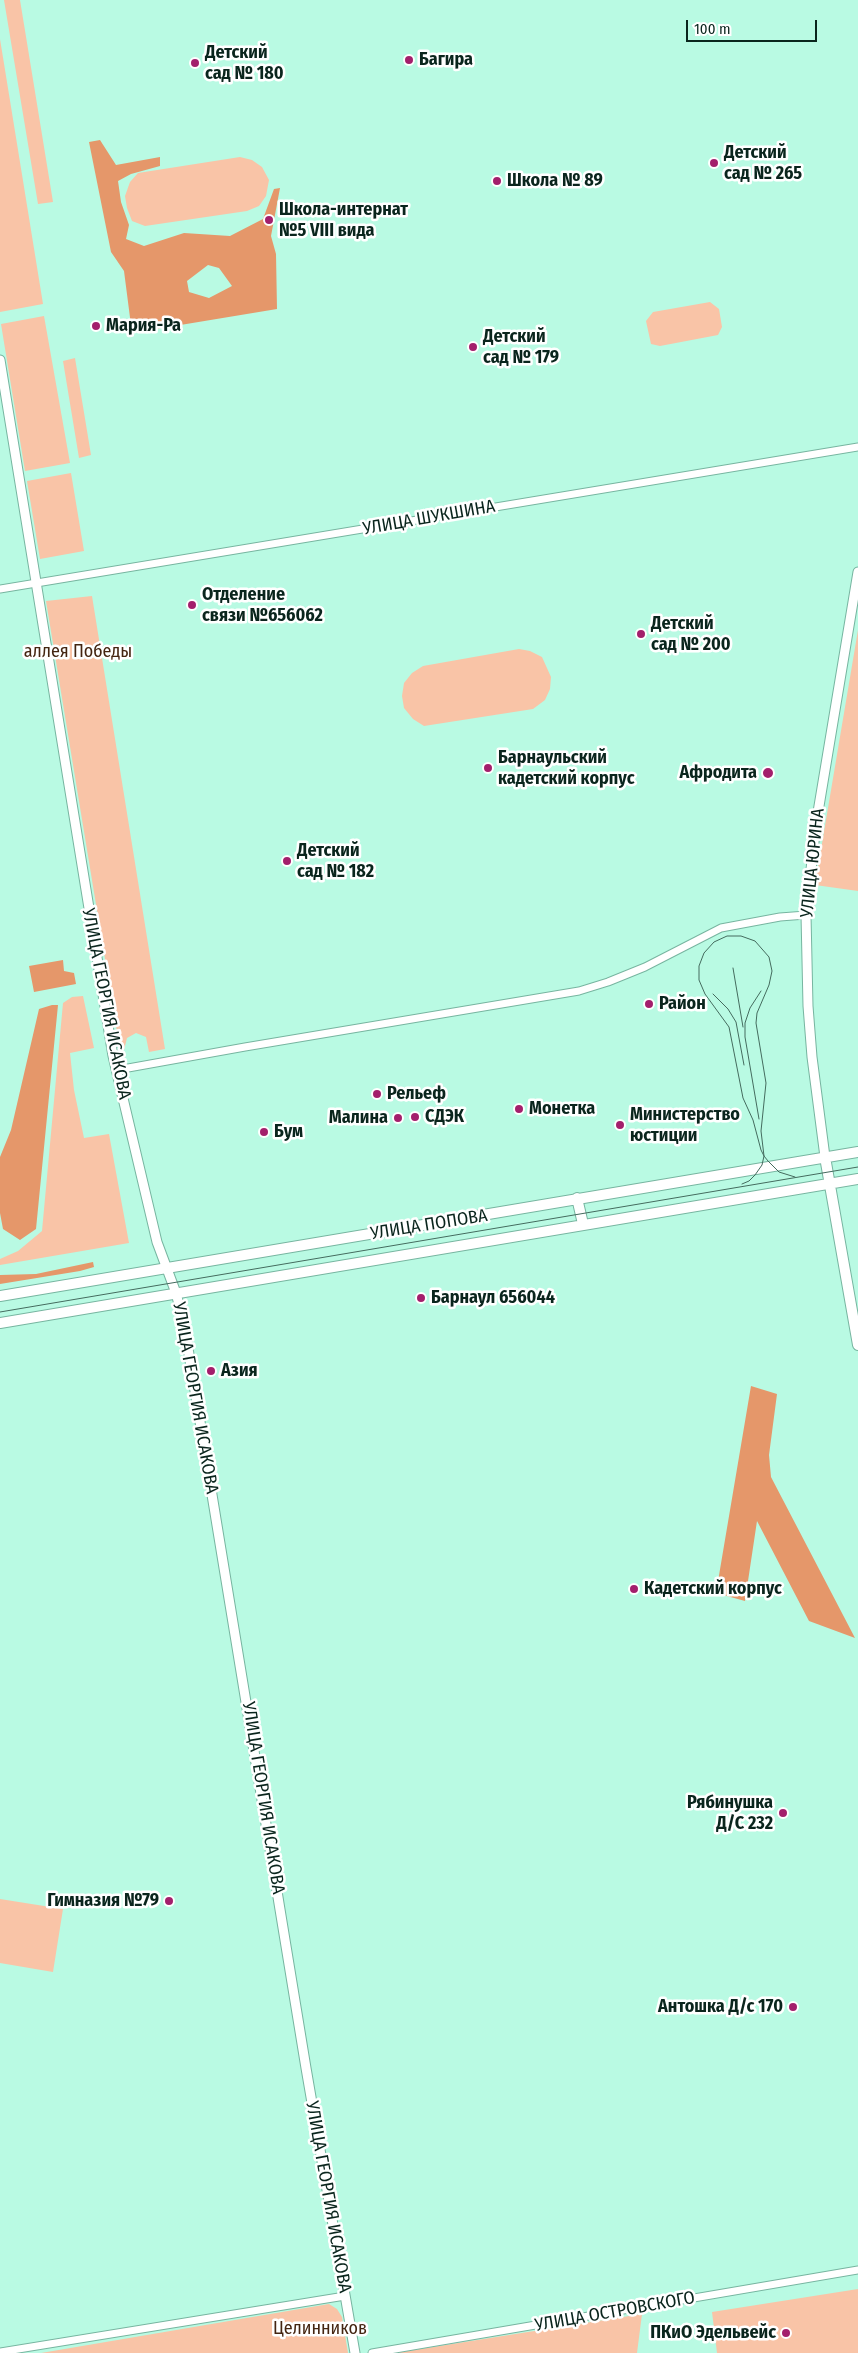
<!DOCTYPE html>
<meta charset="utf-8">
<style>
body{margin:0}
#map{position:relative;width:858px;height:2353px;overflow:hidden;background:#b9fae3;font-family:"Fira Sans Condensed",sans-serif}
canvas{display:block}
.scale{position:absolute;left:686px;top:20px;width:131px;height:22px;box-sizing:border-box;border:2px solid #0a251d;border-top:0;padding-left:6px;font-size:15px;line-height:18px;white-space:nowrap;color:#0a251d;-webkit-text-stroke:4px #fff;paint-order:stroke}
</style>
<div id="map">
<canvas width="858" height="2353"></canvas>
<div class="scale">100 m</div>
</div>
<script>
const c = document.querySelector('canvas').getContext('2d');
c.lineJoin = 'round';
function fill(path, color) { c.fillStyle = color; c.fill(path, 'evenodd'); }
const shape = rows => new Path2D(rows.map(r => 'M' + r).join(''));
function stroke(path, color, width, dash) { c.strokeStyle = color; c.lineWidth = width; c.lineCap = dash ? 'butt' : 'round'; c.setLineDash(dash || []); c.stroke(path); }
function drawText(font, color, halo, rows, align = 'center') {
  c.font = font + ' "Fira Sans Condensed",sans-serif'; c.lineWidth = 5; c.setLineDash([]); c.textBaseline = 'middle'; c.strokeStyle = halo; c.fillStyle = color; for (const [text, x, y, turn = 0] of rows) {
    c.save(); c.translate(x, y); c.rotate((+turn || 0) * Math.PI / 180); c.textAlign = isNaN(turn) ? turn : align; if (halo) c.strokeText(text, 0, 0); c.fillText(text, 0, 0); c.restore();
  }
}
const green = shape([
 [4,0,20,0,53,202,38,204],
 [0,39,43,304,0,312],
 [240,157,252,160,262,167,269,180,266,196,259,206,247,211,145,226,132,221,127,208,125,196,130,182,138,173],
 [710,302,719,309,722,327,718,335,660,346,651,344,646,321,653,312],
 [44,316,70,463,25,471,1,324],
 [75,358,91,455,79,458,63,361],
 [71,473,84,551,40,559,27,481],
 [92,596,165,1049,149,1052,146,1037,136,1033,127,1038,124,1050,120,1050,46,601],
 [858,630,858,891,815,885],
 [519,649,530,651,542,657,551,677,550,689,545,700,533,709,424,726,413,719,404,708,402,696,404,683,412,673,423,666],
 [83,996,94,1048,70,1053,74,1090,84,1138,109,1134,129,1243,0,1265,0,1259,18,1251,42,1231,63,1003,72,997],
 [0,1899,63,1909,53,1972,0,1963],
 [858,2289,858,2353,717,2353,712,2312],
 [329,2304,337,2309,342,2317,348,2353,41,2353],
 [642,2314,637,2353,395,2353]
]);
const forest = shape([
 [100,140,116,165,160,157,160,166,131,174,118,181,121,202,129,225,126,239,144,246,184,233,230,236,263,219,274,189,280,188,271,236,276,254,277,309,132,333,124,271,111,252,89,142],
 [208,265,219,268,232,286,209,298,189,292,187,281],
 [63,960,64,971,74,973,76,984,34,992,29,966],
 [52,1005,58,1005,36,1229,20,1240,3,1229,0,1213,0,1157,11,1130,39,1009],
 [93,1262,94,1267,80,1271,0,1284,0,1275,36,1274],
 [751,1386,777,1394,769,1455,771,1477,855,1638,809,1621,757,1521,745,1601,716,1593]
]);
const minor = shape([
 [0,589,858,447],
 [117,1070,245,1047,579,991,608,982,645,967,721,928,780,917,806,915],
 [0,2352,345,2296],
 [372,2353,858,2270]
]);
const tertiary = shape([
 [0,360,113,1056,157,1242,176,1293,184,1324,306,2068,355,2353],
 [825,1157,812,1057,808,1006,806,915,816,824,858,572]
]);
const secondary = shape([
 [825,1157,858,1345],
 [577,1198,583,1224],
 [0,1296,858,1152],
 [0,1323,858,1179]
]);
const tram = shape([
 [733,968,743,1027],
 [713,994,728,1009,736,1022,744,1065],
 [759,1119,745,1037,745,1023,750,1008,761,991],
 [742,1184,749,1181,755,1175,762,1165,764,1156,761,1131,766,1083,756,1023,757,1013,769,985,772,971,769,957,755,941,741,936,727,936,714,942,704,953,699,966,699,980,705,994,729,1027,743,1098,753,1120,761,1150,764,1156,768,1161,779,1172,795,1177],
 [0,1312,858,1167]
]);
const markers = [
 [409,60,5,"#a31f6c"],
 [195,63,5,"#a31f6c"],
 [714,163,5,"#a31f6c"],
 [497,181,5,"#a31f6c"],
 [269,220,5,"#a31f6c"],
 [96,326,5,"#a31f6c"],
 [473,347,5,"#a31f6c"],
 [192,605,5,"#a31f6c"],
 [641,634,5,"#a31f6c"],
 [488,768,5,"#a31f6c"],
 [768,773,6,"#a31f6c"],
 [287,861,5,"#a31f6c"],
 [649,1004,5,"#a31f6c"],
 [377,1094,5,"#a31f6c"],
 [519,1109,5,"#a31f6c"],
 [415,1117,5,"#a31f6c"],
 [398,1118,5,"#a31f6c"],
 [620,1125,5,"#a31f6c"],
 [264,1132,5,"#a31f6c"],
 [421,1298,5,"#a31f6c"],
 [211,1371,5,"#a31f6c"],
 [634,1589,5,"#a31f6c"],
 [783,1813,5,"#a31f6c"],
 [169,1901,5,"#a31f6c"],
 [793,2007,5,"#a31f6c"],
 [786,2333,5,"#a31f6c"]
];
const poiNames = [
 ["Детский",205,53],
 ["сад № 180",205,74],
 ["Багира",419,60],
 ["Детский",724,153],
 ["сад № 265",724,174],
 ["Школа № 89",507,181],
 ["Школа-интернат",279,210],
 ["№5 VIII вида",279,231],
 ["Мария-Ра",106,326],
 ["Детский",483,337],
 ["сад № 179",483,358],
 ["Отделение",202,595],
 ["связи №656062",202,616],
 ["Детский",651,624],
 ["сад № 200",651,645],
 ["Барнаульский",498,758],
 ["кадетский корпус",498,779],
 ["Афродита",757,773,"right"],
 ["Детский",297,851],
 ["сад № 182",297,872],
 ["Район",659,1004],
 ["Рельеф",387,1094],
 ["Монетка",529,1109],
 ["Министерство",630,1115],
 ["юстиции",630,1136],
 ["СДЭК",425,1117],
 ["Малина",388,1118,"right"],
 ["Бум",274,1132],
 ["Барнаул 656044",431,1298],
 ["Азия",221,1371],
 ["Кадетский корпус",644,1589],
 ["Рябинушка",773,1803,"right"],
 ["Д/С 232",773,1824,"right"],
 ["Гимназия №79",159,1901,"right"],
 ["Антошка Д/с 170",783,2007,"right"],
 ["ПКиО Эдельвейс",776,2333,"right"]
];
const streetNames = [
 ["УЛИЦА ШУКШИНА",429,518,-10],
 ["УЛИЦА ЮРИНА",813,863,-84],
 ["УЛИЦА ГЕОРГИЯ ИСАКОВА",106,1004,79],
 ["УЛИЦА ПОПОВА",429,1225,-9],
 ["УЛИЦА ГЕОРГИЯ ИСАКОВА",195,1398,80],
 ["УЛИЦА ГЕОРГИЯ ИСАКОВА",263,1798,81],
 ["УЛИЦА ГЕОРГИЯ ИСАКОВА",328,2197,80],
 ["УЛИЦА ОСТРОВСКОГО",615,2312,-10]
];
const parkNames = [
 ["аллея Победы",78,652],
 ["Целинников",320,2329]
];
fill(green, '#f9c4a7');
fill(forest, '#e5976a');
stroke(minor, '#77b5a0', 9);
stroke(tertiary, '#77b5a0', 11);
stroke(secondary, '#77b5a0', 12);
stroke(minor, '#fff', 7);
stroke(tertiary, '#fff', 9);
stroke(secondary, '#fff', 10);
stroke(tram, '#446b5e', 1);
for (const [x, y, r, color] of markers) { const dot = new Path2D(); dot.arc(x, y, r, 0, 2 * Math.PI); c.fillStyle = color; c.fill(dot); stroke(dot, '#fff', 2); }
drawText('bold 18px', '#0a251d', '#fff', poiNames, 'left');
drawText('18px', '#0a251d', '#fff', streetNames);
drawText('18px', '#442511', '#fff', parkNames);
</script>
